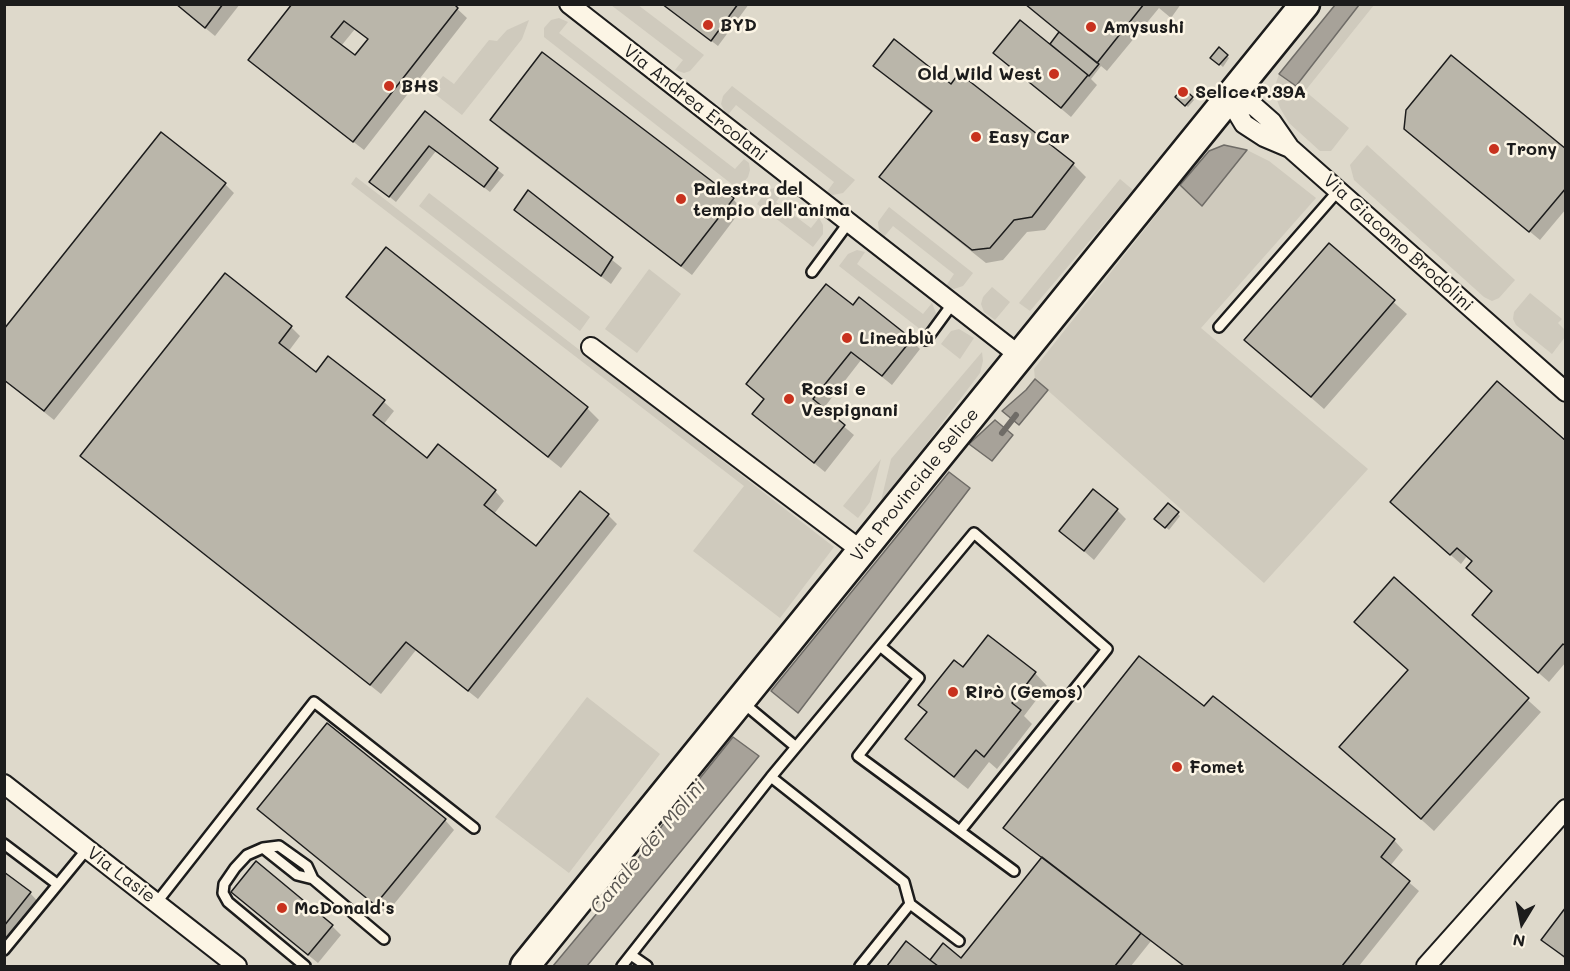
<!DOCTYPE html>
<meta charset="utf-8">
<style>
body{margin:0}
#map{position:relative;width:1570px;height:971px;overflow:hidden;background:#eee8d9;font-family:Mali,sans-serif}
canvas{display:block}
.frame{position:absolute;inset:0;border:6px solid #1c1c1c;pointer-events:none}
.north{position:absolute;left:1492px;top:893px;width:60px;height:60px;-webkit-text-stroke:4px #fcf5e5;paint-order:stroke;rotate:190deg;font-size:16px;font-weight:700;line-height:24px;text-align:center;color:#1c1c1c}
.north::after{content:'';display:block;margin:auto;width:21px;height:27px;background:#1c1c1c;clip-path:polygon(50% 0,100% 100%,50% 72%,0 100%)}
</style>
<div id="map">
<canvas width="1570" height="971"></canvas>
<div class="frame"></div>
<div class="north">N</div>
</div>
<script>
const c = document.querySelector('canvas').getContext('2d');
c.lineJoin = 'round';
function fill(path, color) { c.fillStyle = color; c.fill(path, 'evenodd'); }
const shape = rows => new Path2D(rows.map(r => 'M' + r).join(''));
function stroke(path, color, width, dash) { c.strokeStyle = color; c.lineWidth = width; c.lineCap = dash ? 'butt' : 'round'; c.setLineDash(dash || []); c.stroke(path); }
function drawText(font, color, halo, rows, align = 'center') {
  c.font = font + ' Mali,sans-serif'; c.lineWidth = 5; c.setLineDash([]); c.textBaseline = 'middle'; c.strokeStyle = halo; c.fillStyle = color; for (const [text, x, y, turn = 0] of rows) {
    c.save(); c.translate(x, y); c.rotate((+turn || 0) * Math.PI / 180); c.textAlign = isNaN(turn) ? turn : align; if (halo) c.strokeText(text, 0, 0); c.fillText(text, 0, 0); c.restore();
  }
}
const built = shape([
 [5,5,1565,5,1565,966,5,966]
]);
const green = shape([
 [611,5,638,5,704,55,690,71,684,73,675,70,683,60],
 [1359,5,1374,5,1305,91,1349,128,1331,151,1320,151,1289,123,1280,108,1275,95,1276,83,1279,74,1296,86],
 [559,18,568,22,559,33,735,169,744,159,749,163,750,170,748,177,738,189,544,37,544,28,551,20],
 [529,20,522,39,462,115,431,91,443,76,454,84,489,40,497,41,507,30],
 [732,86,855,180,843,193,833,195,826,193,834,182,736,105,727,116,721,104,723,96],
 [1367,145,1515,280,1499,298,1492,301,1484,297,1354,180,1350,165],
 [1247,150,1269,161,1316,198,1201,328,1368,469,1264,583,1035,379,1034,369,1180,185,1202,206],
 [356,177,834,547,780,618,693,551,744,486,351,184],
 [1120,179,1133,190,1030,311,1019,303],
 [778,187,784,191,776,202,811,228,819,218,823,225,823,234,813,247,757,204,767,190],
 [429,193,590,317,580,331,419,206],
 [889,207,973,273,963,286,954,289,946,286,954,274,893,226,884,237,879,231,878,222],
 [857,250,865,252,857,264,923,314,932,303,936,313,934,323,925,333,839,266,848,254],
 [649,269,681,294,637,353,605,329],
 [992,287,1010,302,995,320,984,312,981,304,983,297],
 [1530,293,1562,319,1558,323,1565,330,1565,337,1552,354,1516,325,1513,319,1514,312],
 [959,329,974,338,960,359,941,344,951,331],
 [982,352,983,361,980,373,880,505,891,459],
 [881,459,870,502,858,518,843,506],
 [587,697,660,754,569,873,495,817]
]);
const water = shape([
 [1335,5,1359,5,1296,86,1279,74,1335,5],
 [1224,145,1247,150,1202,206,1180,185,1209,151,1224,145],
 [1035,379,1048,390,1019,425,1002,411,1026,390,1035,379],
 [995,420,1013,435,992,461,969,444,995,420],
 [949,472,970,488,798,713,771,691,949,472],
 [733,737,759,756,587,966,553,966,603,906,667,819,733,737]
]);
const shadow = shape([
 [176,4,240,4,215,36],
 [294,4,452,4,467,18,364,150,260,70,250,60],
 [355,29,369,40,355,57,341,46],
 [663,4,749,4,718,46],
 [1027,4,1181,4,1171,18,1159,8,1107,71,1101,66,1091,79,1097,85,1071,117,995,53,1050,46,1060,33],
 [1227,56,1229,58,1223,67,1215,60],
 [875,65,951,86,960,75,1073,164,1086,177,1045,230,1027,232,1003,260,986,263,894,190,881,177,932,113,888,78],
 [1183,90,1194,100,1188,107,1177,97],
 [425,113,504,175,490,192,436,151,396,202,371,182],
 [492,120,733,199,742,209,692,275,501,130],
 [1406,129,1566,151,1566,209,1540,240],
 [225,184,234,193,54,420,4,380],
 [528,192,622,268,611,284,525,219,516,210],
 [1329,245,1407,314,1324,409,1259,352],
 [348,297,587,408,599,420,561,468,361,310],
 [853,307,911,340,920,349,892,385,861,360,823,409,854,435,825,472,754,414,765,400,748,384],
 [291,327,300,336,288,352,316,374,329,358,384,402,394,411,383,425,427,460,495,491,504,501,494,514,537,548,608,515,617,524,478,699,416,650,381,694,92,465],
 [1566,443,1566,662,1549,682,1483,624,1494,592,1473,562,1467,556,1461,564,1401,512],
 [1168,505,1180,516,1169,530,1156,519],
 [1117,510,1126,519,1094,560,1061,531],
 [1394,579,1541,712,1434,831,1354,759,1409,670],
 [963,669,1035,673,1047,686,1024,716,1032,724,997,769,989,762,968,789,920,752,907,739,928,713,920,705],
 [1204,709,1394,840,1403,850,1390,866,1419,891,1359,966,1183,966,1151,941,1131,966,888,966,906,943,930,962,962,960,1043,858,1005,827],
 [259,809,445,820,454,830,386,914],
 [4,874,30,893,42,906,4,955],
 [242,901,332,926,341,935,318,963],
 [1566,909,1566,960,1543,939]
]);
const stream = shape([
 [1002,433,1016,415]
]);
const building = shape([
 [176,4,223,4,205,28,176,4],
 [292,4,454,4,458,8,353,142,248,60,292,4],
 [344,21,368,39,355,55,331,37,344,21],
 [662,4,738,4,711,41,662,4],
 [1025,4,1144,4,1097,63,1025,4],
 [1020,20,1088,75,1061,108,993,53,1020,20],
 [1059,32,1099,64,1089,76,1050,44,1059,32],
 [894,39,951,84,959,73,1074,163,1032,217,1014,220,990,248,972,250,879,177,932,111,873,66,894,39],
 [1219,47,1228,55,1219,65,1210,58,1219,47],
 [542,52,734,198,681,266,490,120,542,52],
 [1451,55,1566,149,1566,188,1529,232,1404,129,1406,110,1451,55],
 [1183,88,1193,97,1185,106,1175,97,1183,88],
 [425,111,498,168,484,187,429,146,389,197,369,182,425,111],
 [161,132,226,183,44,411,4,380,4,329,161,132],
 [528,190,613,257,601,276,514,210,528,190],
 [1329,243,1395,300,1311,397,1244,340,1329,243],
 [386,247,588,407,548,457,346,297,386,247],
 [225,273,292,326,279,343,316,372,328,356,385,400,373,415,427,458,438,444,496,490,484,505,536,546,580,491,609,514,468,691,406,642,370,685,80,456,225,273],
 [826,284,853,305,859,297,912,339,882,376,851,352,813,399,845,425,814,463,752,414,764,399,746,384,826,284],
 [1497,381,1566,441,1566,646,1563,644,1538,673,1472,615,1492,591,1466,568,1472,561,1457,548,1450,555,1390,502,1497,381],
 [1093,489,1118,509,1084,551,1059,531,1093,489],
 [1168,503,1179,512,1165,528,1154,519,1168,503],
 [1394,577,1529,698,1421,819,1339,747,1408,670,1354,622,1394,577],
 [988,635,1036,672,1012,703,1021,710,984,757,976,750,954,777,905,739,927,712,918,705,954,660,963,667,988,635],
 [1139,656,1204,706,1213,696,1395,839,1381,857,1410,881,1342,966,1184,966,1003,828,1139,656],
 [327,723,446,819,375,905,257,809,327,723],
 [1042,857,1141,933,1115,966,938,966,930,960,943,943,961,958,1042,857],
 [256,861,333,925,308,955,231,892,256,861],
 [4,872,31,892,4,926,4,872],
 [1566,907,1566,958,1541,940,1566,907],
 [906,941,930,960,938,966,887,966,906,941]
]);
const service = shape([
 [812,272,849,222],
 [1219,327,1338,191],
 [926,340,953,303],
 [880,646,919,678,858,756,1014,871],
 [742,702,796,747,771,777],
 [796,747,974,533,1107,649,960,831],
 [4,844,57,884],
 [263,848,297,875,313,879],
 [157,902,314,702,474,828],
 [4,950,87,849],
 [631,955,647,966],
 [305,966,228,902,223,893,224,884,235,868,247,855,263,848,279,846,307,866,313,879,384,939],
 [622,966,771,777,904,882,910,904],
 [860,966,910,904,959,941]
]);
const minor = shape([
 [569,4,1020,356],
 [1231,96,1255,107,1272,122,1290,148,1566,392],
 [1229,99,1244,124,1264,137,1290,148],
 [591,347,862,551],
 [4,784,237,966],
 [1426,966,1566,809]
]);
const primary = shape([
 [525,966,1305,4]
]);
const markers = [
 [708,25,6,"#c8321e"],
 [1091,27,6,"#c8321e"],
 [1054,74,6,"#c8321e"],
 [389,86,6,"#c8321e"],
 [1183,92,6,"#c8321e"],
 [976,137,6,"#c8321e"],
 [1494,149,6,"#c8321e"],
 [681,199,6,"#c8321e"],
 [847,338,6,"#c8321e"],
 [789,399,6,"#c8321e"],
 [953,692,6,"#c8321e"],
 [1177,767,6,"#c8321e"],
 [282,908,6,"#c8321e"]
];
const poiNames = [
 ["BYD",720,25],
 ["Amysushi",1103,27],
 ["Old Wild West",1042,74,"right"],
 ["BHS",401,86],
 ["Selice P.39A",1195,92],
 ["Easy Car",988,137],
 ["Trony",1506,149],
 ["Palestra del",693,189],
 ["tempio dell'anima",693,210],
 ["Lineablù",859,338],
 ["Rossi e",801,389],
 ["Vespignani",801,410],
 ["Rirò (Gemos)",965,692],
 ["Fomet",1189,767],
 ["McDonald's",294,908]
];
const streetNames = [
 ["Via Andrea Ercolani",695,103,38],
 ["Via Giacomo Brodolini",1398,243,42],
 ["Via Provinciale Selice",915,485,-51],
 ["Via Lasie",121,875,37]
];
const waterNames = [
 ["Canale dei Molini",648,847,-50]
];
fill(built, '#ded9cb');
fill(green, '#cfcabd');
fill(water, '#a7a299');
stroke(water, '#6f6c67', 1.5);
fill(shadow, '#0003');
stroke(stream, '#6f6c67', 6);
fill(building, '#bab6aa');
stroke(building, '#1c1c1c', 1.5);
stroke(service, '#1c1c1c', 14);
stroke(minor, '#1c1c1c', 22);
stroke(primary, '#1c1c1c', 33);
stroke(service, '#fcf5e5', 9);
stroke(minor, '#fcf5e5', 18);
stroke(primary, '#fcf5e5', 28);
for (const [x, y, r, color] of markers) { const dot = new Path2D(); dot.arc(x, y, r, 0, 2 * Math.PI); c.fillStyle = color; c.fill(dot); stroke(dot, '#fcf5e5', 2); }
drawText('bold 18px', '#1c1c1c', '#fcf5e5', poiNames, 'left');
drawText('18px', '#1c1c1c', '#fcf5e5', streetNames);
drawText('italic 20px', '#5b5854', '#fcf5e5', waterNames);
</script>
